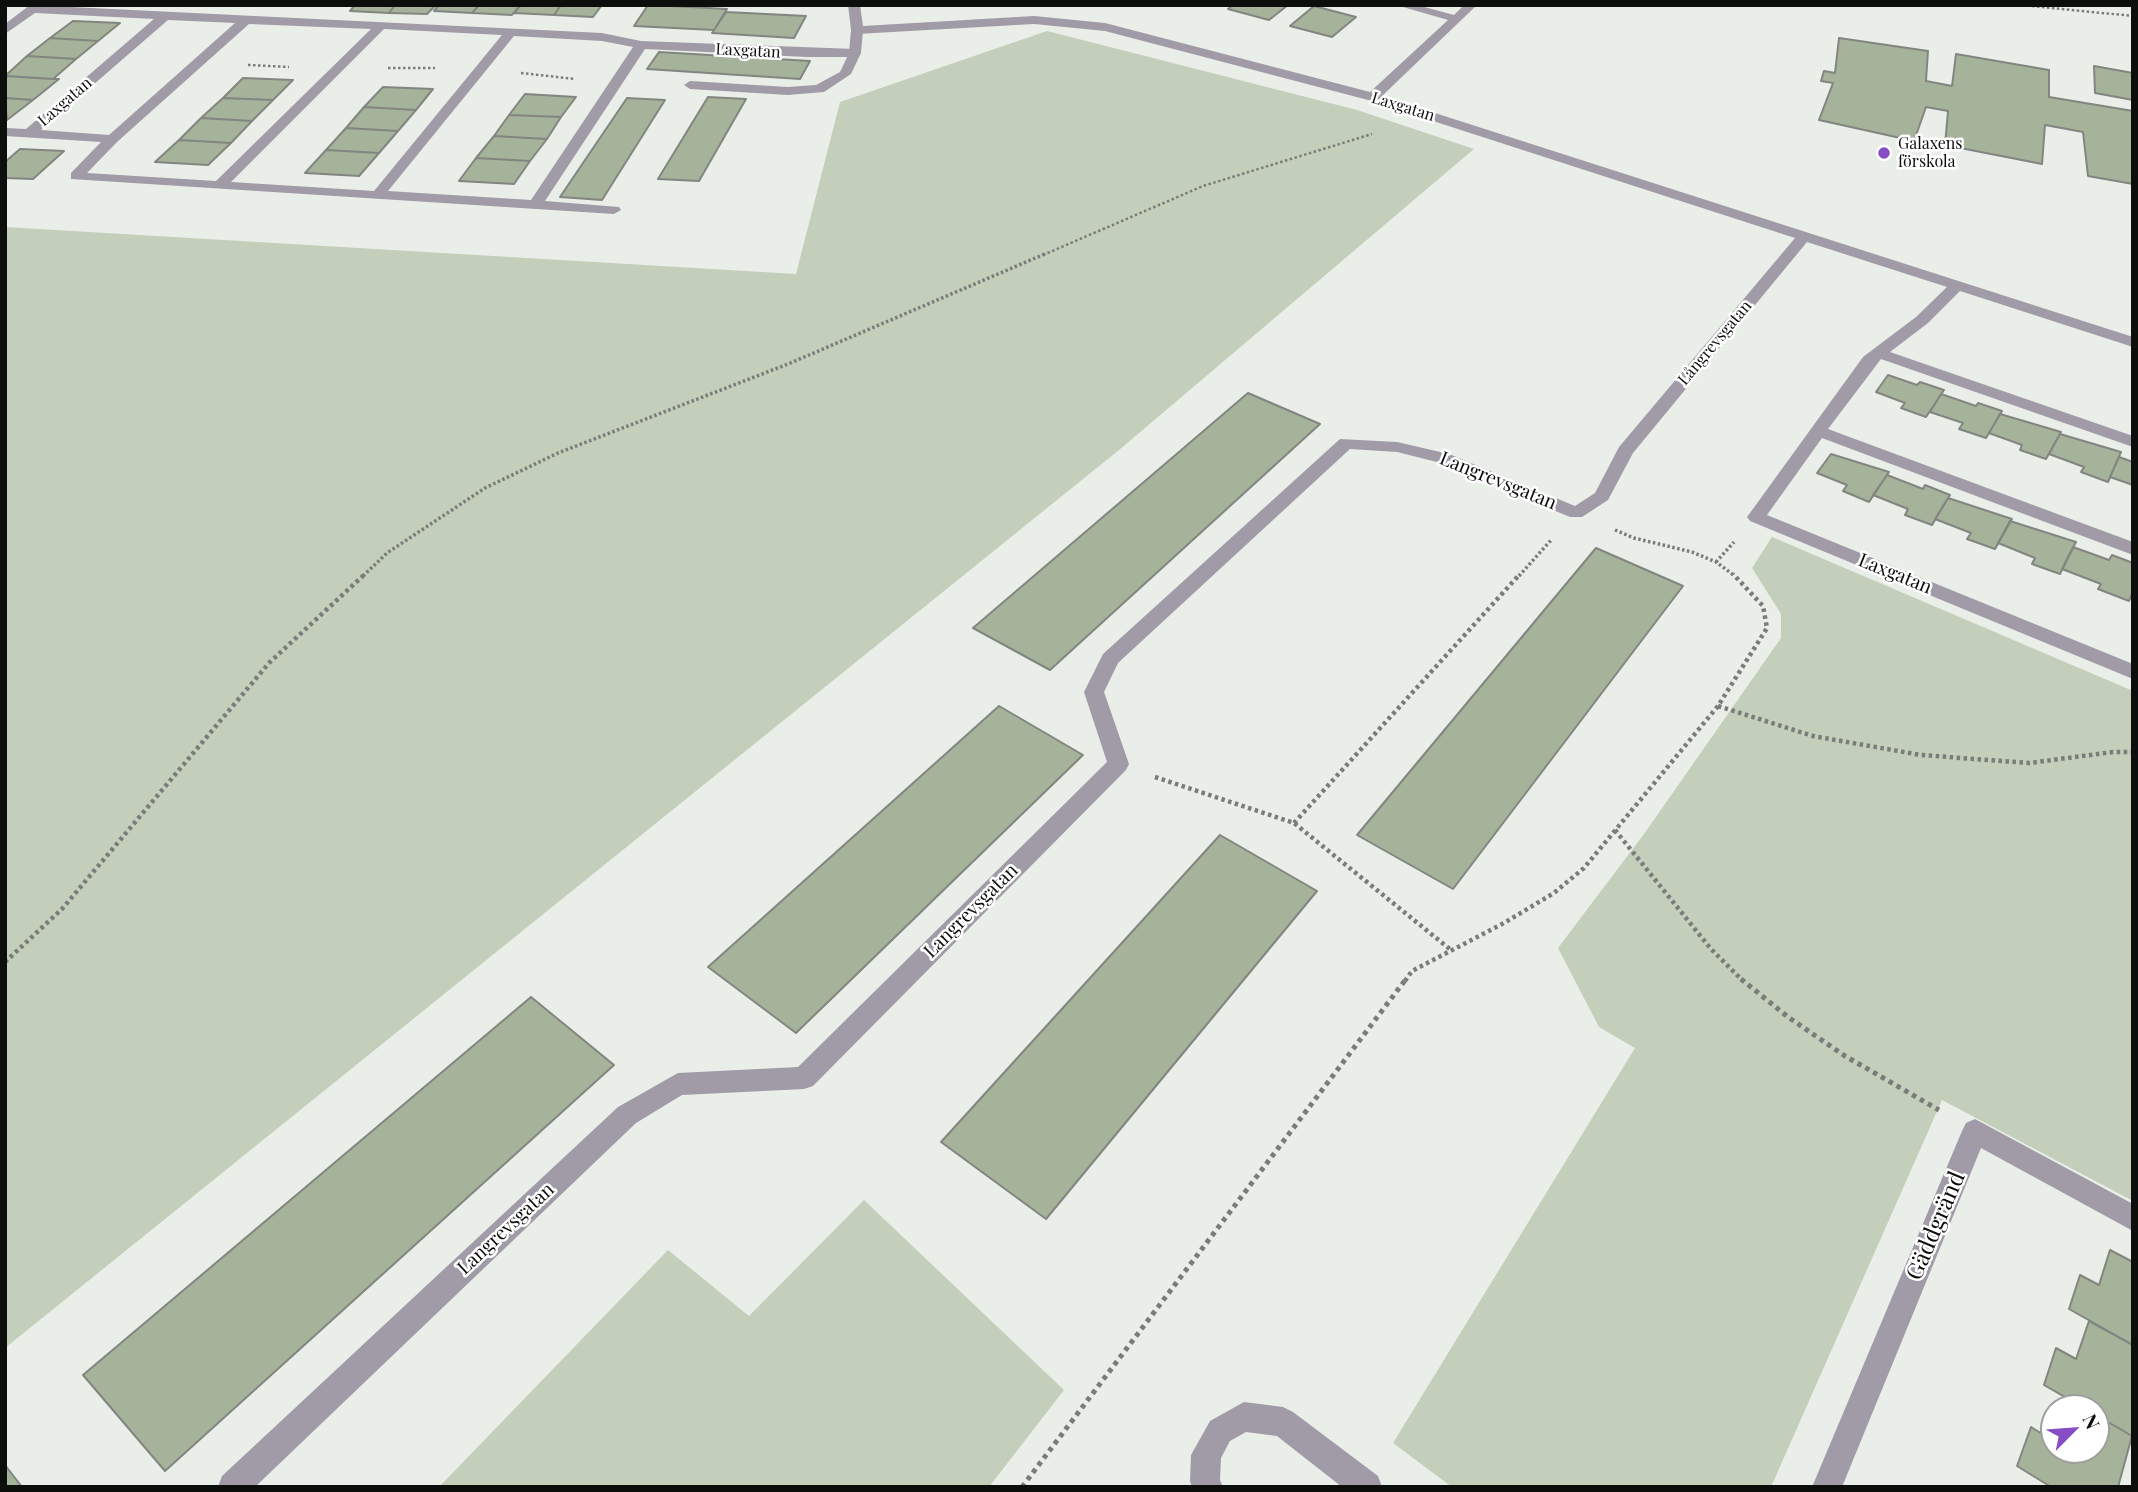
<!DOCTYPE html>
<meta charset="utf-8">
<style>
body{margin:0}
#map{position:relative;width:2138px;height:1492px;overflow:hidden;background:#eaeee8;font-family:"Playfair Display",serif}
canvas{display:block}
.frame{position:absolute;inset:0;border:7px solid #0c0e0c;pointer-events:none}
.north{position:absolute;left:2040px;top:1394px;width:70px;height:70px;box-sizing:border-box;background:#fff;border:2px solid #9e9f9e;border-radius:50%;rotate:65deg;font-size:19px;font-weight:700;line-height:28px;text-align:center;color:#0c0e0c}
.north::after{content:'';display:block;margin:auto;width:24px;height:32px;background:#864dc4;clip-path:polygon(50% 0,100% 100%,50% 72%,0 100%)}
</style>
<div id="map">
<canvas width="2138" height="1492"></canvas>
<div class="frame"></div>
<div class="north">N</div>
</div>
<script>
const c = document.querySelector('canvas').getContext('2d');
c.lineJoin = 'round';
function fill(path, color) { c.fillStyle = color; c.fill(path, 'evenodd'); }
const shape = rows => new Path2D(rows.map(r => 'M' + r).join(''));
function stroke(path, color, width, dash) { c.strokeStyle = color; c.lineWidth = width; c.lineCap = dash ? 'butt' : 'round'; c.setLineDash(dash || []); c.stroke(path); }
function drawText(font, color, halo, rows, align = 'center') {
  c.font = font + ' "Playfair Display",serif'; c.lineWidth = 5; c.setLineDash([]); c.textBaseline = 'middle'; c.strokeStyle = halo; c.fillStyle = color; for (const [text, x, y, turn = 0] of rows) {
    c.save(); c.translate(x, y); c.rotate((+turn || 0) * Math.PI / 180); c.textAlign = isNaN(turn) ? turn : align; if (halo) c.strokeText(text, 0, 0); c.fillText(text, 0, 0); c.restore();
  }
}
const green = shape([
 [1047,31,1357,110,1474,149,1119,450,5,1348,5,227,796,274,840,102],
 [1772,537,2133,691,2133,1201,1942,1100,1771,1487,1452,1487,1393,1443,1635,1048,1599,1027,1558,948,1644,834,1781,638,1781,614,1752,568],
 [864,1200,1064,1390,989,1487,439,1487,668,1250,749,1316]
]);
const building = shape([
 [355,5,395,5,389,13,350,11,355,5],
 [395,5,436,5,427,14,389,13,395,5],
 [439,5,479,5,472,13,434,11,439,5],
 [479,5,520,5,512,15,472,13,479,5],
 [521,5,561,5,554,15,514,13,521,5],
 [561,5,602,5,593,17,554,15,561,5],
 [648,5,653,5,727,9,714,30,634,26,648,5],
 [1233,5,1288,5,1269,20,1228,9,1233,5],
 [1314,6,1356,17,1332,37,1290,26,1314,6],
 [726,12,806,16,794,38,712,33,726,12],
 [73,21,120,23,98,41,50,38,73,21],
 [50,38,98,41,76,59,27,56,50,38],
 [1839,38,1928,51,1926,81,1952,86,1956,54,2049,70,2049,97,2133,111,2133,184,2088,176,2083,132,2045,125,2042,164,1945,145,1948,111,1926,107,1914,141,1819,120,1833,83,1821,81,1824,71,1835,73,1839,38],
 [659,52,810,61,800,79,647,69,659,52],
 [27,56,76,59,53,79,5,76,27,56],
 [2094,66,2133,73,2133,100,2095,93,2094,66],
 [8,76,53,79,59,79,33,100,5,98,5,78,8,76],
 [243,78,293,80,273,100,223,98,243,78],
 [383,87,433,89,416,110,364,107,383,87],
 [525,94,576,97,561,117,509,115,525,94],
 [708,97,746,99,699,181,658,179,708,97],
 [5,98,33,100,7,120,5,98],
 [223,98,273,100,252,121,201,118,223,98],
 [627,98,665,100,602,200,560,197,627,98],
 [364,107,416,110,398,131,346,128,364,107],
 [509,115,561,117,547,139,494,136,509,115],
 [201,118,252,121,231,143,179,140,201,118],
 [346,128,398,131,379,153,326,150,346,128],
 [494,136,547,139,530,161,476,158,494,136],
 [179,140,231,143,208,165,155,162,179,140],
 [20,149,64,151,33,179,5,178,5,162,20,149],
 [326,150,379,153,359,176,305,173,326,150],
 [476,158,530,161,514,184,459,181,476,158],
 [1888,375,1917,385,1920,382,1944,390,1926,417,1901,408,1905,403,1876,392,1888,375],
 [1248,393,1320,424,1050,670,973,628,1248,393],
 [1941,394,1976,406,1978,403,2002,411,1986,438,1959,429,1963,423,1930,412,1941,394],
 [2000,414,2061,432,2046,459,2020,450,2022,445,1989,433,2000,414],
 [2060,434,2121,452,2108,482,2081,472,2084,467,2049,454,2060,434],
 [1831,454,1889,472,1869,502,1843,491,1847,485,1817,473,1831,454],
 [2119,457,2133,462,2133,485,2110,477,2119,457],
 [1887,475,1923,489,1925,485,1950,495,1932,525,1905,515,1908,509,1873,495,1887,475],
 [1948,498,2012,519,1995,549,1967,539,1971,533,1935,519,1948,498],
 [2010,521,2076,542,2060,574,2032,564,2035,558,1998,543,2010,521],
 [2073,547,2109,560,2112,555,2133,563,2133,591,2129,601,2098,589,2101,584,2062,569,2073,547],
 [1596,548,1683,586,1453,889,1357,835,1596,548],
 [999,706,1083,755,796,1033,708,967,999,706],
 [1220,835,1317,891,1046,1219,941,1142,1220,835],
 [531,997,614,1065,165,1471,83,1375,531,997],
 [2110,1250,2133,1262,2133,1345,2069,1309,2080,1275,2099,1285,2110,1250],
 [2089,1321,2133,1345,2132,1436,2096,1415,2096,1408,2084,1408,2044,1385,2056,1348,2076,1359,2089,1321],
 [2065,1397,2084,1408,2061,1408,2065,1397],
 [2096,1415,2132,1436,2118,1487,2051,1487,2017,1466,2031,1427,2050,1439,2054,1429,2054,1450,2096,1450,2096,1415],
 [5,1465,22,1487,5,1487,5,1465]
]);
const pathFar3 = shape([
 [2022,5,2133,16],
 [248,65,289,67],
 [388,68,435,68],
 [521,73,575,79],
 [1043,255,1203,186,1372,134]
]);
const pathFar2 = shape([
 [1615,530,1634,538,1692,552,1716,562,1735,576],
 [1716,562,1734,542],
 [363,576,387,553,485,488,558,453,788,364,1047,253],
 [1519,576,1552,539]
]);
const pathFar1 = shape([
 [1718,706,1813,736,1921,755,2029,763,2113,752,2133,752],
 [1155,777,1294,823,1451,950],
 [1294,823,1520,574],
 [1615,830,1711,949,1743,981],
 [5,962,62,909,269,663,365,574],
 [1405,981,1412,971,1504,923,1554,893,1584,868,1718,706,1767,628,1763,606,1733,574]
]);
const path = shape([
 [1741,979,1788,1017,1845,1056,1939,1110],
 [1022,1487,1406,979]
]);
const lane = shape([
 [857,26,863,30,861,53,851,74,824,92,788,95,690,89,684,85,690,81,788,87,816,85,840,72,849,53,851,30,857,26]
]);
const street = shape([
 [30,5,602,33,641,41,855,49,861,53,855,57,807,57,645,49,545,201,619,207,621,210,614,214,71,179,71,173,101,142,5,136,5,128,26,129,154,19,35,13,5,34,5,24,30,5],
 [168,20,235,23,109,135,41,130,168,20],
 [249,24,371,29,216,181,87,173,117,142,249,24],
 [384,29,502,35,374,191,231,182,384,29],
 [514,36,602,41,633,47,531,200,388,191,514,36],
 [848,5,860,5,863,26,1034,16,1105,23,1370,92,1448,20,1396,5,1417,5,1454,15,1464,5,1477,5,1382,96,2133,337,2133,347,1960,291,1928,323,1890,352,2133,436,2133,447,1881,359,1828,429,2133,542,2133,555,1822,438,1767,515,2133,664,2133,679,1750,521,1747,517,1750,513,1863,357,1916,317,1947,287,1807,242,1633,453,1608,500,1582,517,1570,517,1437,462,1397,452,1350,449,1118,663,1104,692,1129,764,1126,770,813,1086,804,1089,682,1095,636,1123,255,1487,218,1487,222,1476,618,1107,678,1073,798,1067,1107,762,1084,692,1103,654,1340,439,1397,442,1449,454,1575,506,1595,493,1619,447,1795,238,1368,100,1105,31,1034,24,857,34,851,30,848,5],
 [1975,1119,2133,1204,2133,1231,1981,1148,1842,1487,1812,1487,1962,1131,1966,1123,1975,1119],
 [1244,1402,1283,1407,1293,1412,1378,1476,1382,1487,1342,1487,1277,1436,1246,1432,1230,1441,1221,1458,1220,1480,1223,1487,1192,1487,1190,1481,1191,1455,1210,1421,1244,1402]
]);
const markers = [
 [1884,153,7,"#864dc4"]
];
const farStreetnames = [
 ["Laxgatan",748,51,3],
 ["Laxgatan",65,102,-41],
 ["Laxgatan",1403,107,17],
 ["Långrevsgatan",1715,343,-50]
];
const farPoinames = [
 ["Galaxens",1898,144],
 ["förskola",1898,162]
];
const streetNames = [
 ["Langrevsgatan",1498,481,22],
 ["Laxgatan",1895,574,22],
 ["Langrevsgatan",971,911,-45],
 ["Langrevsgatan",506,1229,-43]
];
const nearStreetnames = [
 ["Gäddgränd",1936,1226,-67]
];
fill(green, '#c3cebb');
fill(building, '#a4b399');
stroke(building, '#828580', 2);
stroke(pathFar3, '#797c78', 2.5, [2.5, 2.5]);
stroke(pathFar2, '#797c78', 3.5, [2.5, 2.5]);
stroke(pathFar1, '#797c78', 4.5, [3.5, 3.5]);
stroke(path, '#797c78', 5, [4.5, 4.5]);
fill(lane, '#a09ba7');
fill(street, '#a09ba7');
for (const [x, y, r, color] of markers) { const dot = new Path2D(); dot.arc(x, y, r, 0, 2 * Math.PI); c.fillStyle = color; c.fill(dot); stroke(dot, '#fff', 2.5); }
drawText('16px', '#0c0e0c', '#fff', farStreetnames);
drawText('16px', '#0c0e0c', '#fff', farPoinames, 'left');
drawText('19px', '#0c0e0c', '#fff', streetNames);
drawText('23px', '#0c0e0c', '#fff', nearStreetnames);
</script>
